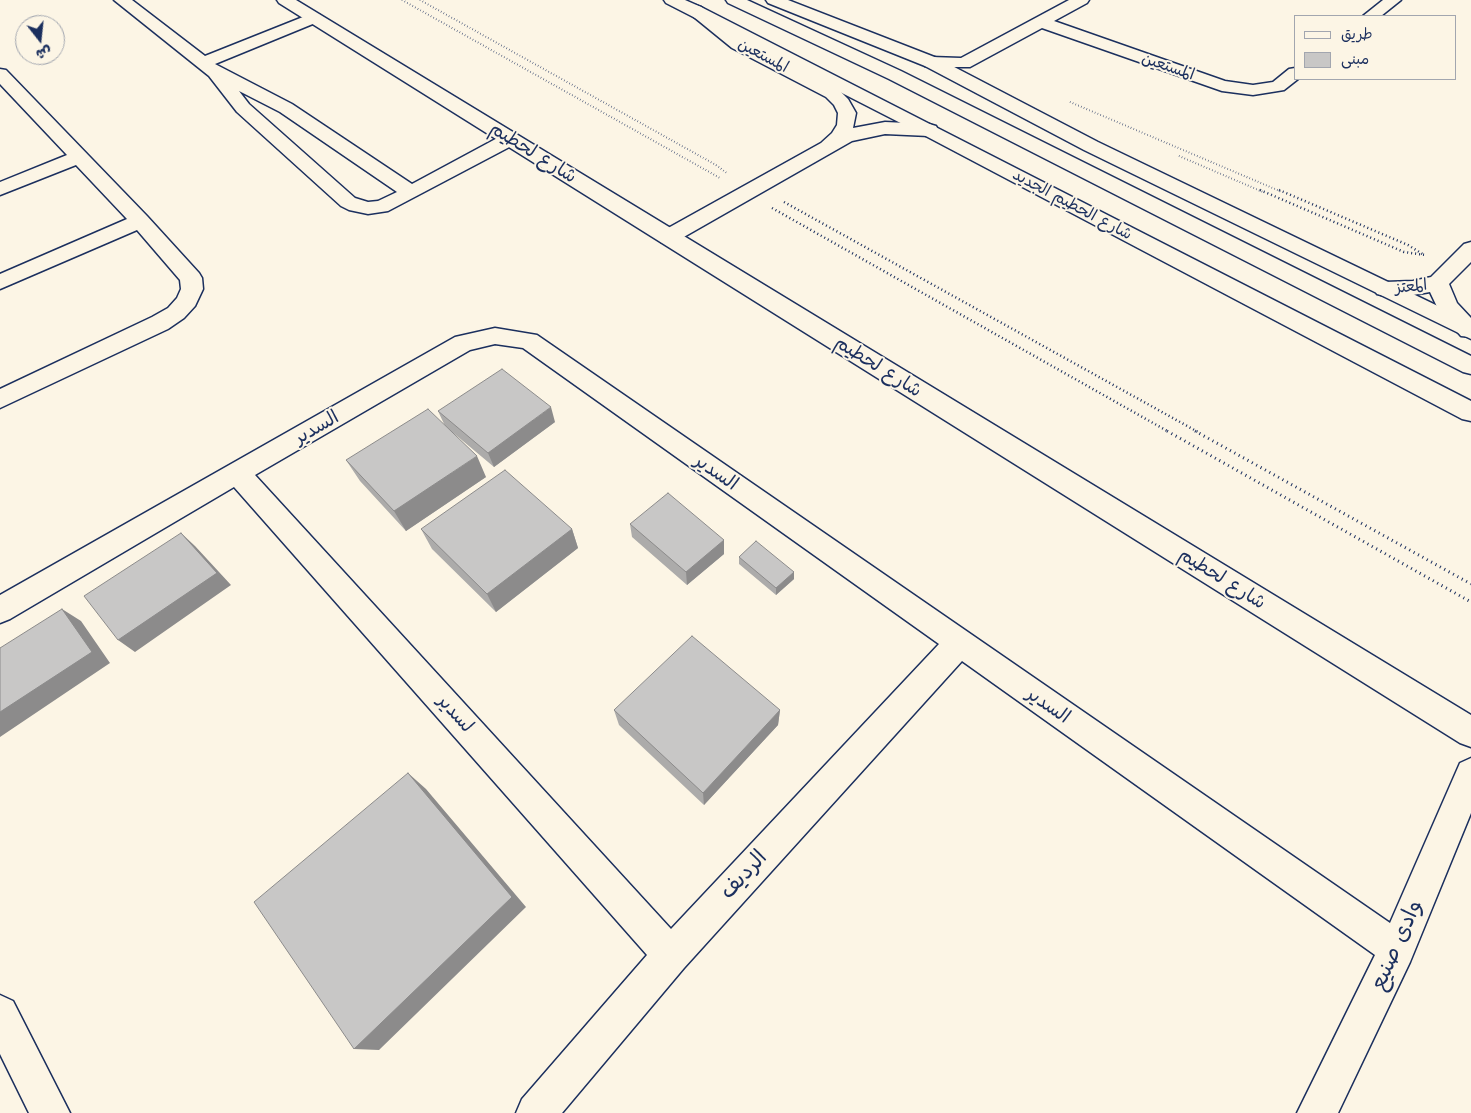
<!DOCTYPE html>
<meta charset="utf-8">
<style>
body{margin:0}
#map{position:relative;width:1471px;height:1113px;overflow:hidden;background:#fcf5e5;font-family:"Shantell Sans","Playpen Sans Arabic",sans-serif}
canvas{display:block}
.legend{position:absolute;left:1294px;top:15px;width:162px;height:65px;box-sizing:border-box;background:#fcf5e5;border:1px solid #a2a6af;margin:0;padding:6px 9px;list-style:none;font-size:15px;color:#1b2f5e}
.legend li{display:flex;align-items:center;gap:10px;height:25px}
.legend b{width:25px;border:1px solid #a2a6af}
.north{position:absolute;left:15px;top:15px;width:50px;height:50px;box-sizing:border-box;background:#fcf5e5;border:1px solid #a2a6af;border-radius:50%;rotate:164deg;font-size:14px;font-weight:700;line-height:20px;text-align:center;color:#1b2f5e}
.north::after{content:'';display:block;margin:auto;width:18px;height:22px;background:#1b2f5e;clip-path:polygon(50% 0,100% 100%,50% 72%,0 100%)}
</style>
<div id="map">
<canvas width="1471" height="1113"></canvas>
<ul class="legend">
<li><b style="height:6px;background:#fcf5e5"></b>طريق</li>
<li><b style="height:14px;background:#c8c7c6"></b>مبنى</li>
</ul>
<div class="north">ش</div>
</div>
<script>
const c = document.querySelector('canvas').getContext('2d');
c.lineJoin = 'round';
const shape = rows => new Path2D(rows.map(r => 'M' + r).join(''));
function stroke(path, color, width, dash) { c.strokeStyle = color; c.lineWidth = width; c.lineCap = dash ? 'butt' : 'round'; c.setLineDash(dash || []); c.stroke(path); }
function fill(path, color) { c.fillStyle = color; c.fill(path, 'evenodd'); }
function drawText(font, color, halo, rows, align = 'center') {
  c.font = font + ' "Shantell Sans","Playpen Sans Arabic",sans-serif'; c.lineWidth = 4; c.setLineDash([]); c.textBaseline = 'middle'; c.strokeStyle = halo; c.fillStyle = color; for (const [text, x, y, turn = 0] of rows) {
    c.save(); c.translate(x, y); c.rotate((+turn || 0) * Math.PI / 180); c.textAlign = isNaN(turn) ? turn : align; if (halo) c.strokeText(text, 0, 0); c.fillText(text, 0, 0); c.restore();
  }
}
const pathFar2 = shape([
 [402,0,720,178],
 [420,0,716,165,728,174],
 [1070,102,1282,192],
 [1179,156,1263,192]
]);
const pathFar1 = shape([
 [1260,190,1404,252,1425,255],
 [1279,190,1408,245,1424,255],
 [784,202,1198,432],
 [772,208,1169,432]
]);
const path = shape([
 [1167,431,1471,602],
 [1195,431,1471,584]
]);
const minor = shape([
 [114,0,132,0,205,56,308,15,320,15,322,18,320,21,215,64,292,104,412,184,503,135,510,133,517,135,519,139,517,143,388,211,368,214,349,210,341,206,237,112,209,76,114,0],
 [239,91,280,112,397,192,378,201,368,202,355,198,249,104,239,91],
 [1069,0,1089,0,1087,3,1054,21,1225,81,1253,85,1273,82,1289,69,1295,68,1295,79,1298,79,1284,90,1278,91,1253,95,1222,91,1042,28,970,67,931,67,925,66,922,62,925,58,931,57,961,58,1069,0],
 [1383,0,1401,0,1381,16,1363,16,1383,0],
 [695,5,701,7,744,40,838,89,848,99,856,113,853,128,885,122,929,124,936,126,938,130,936,134,929,136,885,134,852,141,675,242,668,244,661,242,658,237,661,232,821,143,832,133,837,125,838,113,834,105,826,97,732,48,689,13,687,10,689,7,695,5],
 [0,69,6,70,147,216,199,273,202,278,203,289,195,306,184,318,168,329,0,408,0,389,152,317,168,308,177,298,181,289,180,280,137,230,0,289,0,274,127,219,76,165,0,195,0,182,67,155,0,84,0,69],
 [1471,242,1471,262,1449,284,1457,303,1471,318,1471,337,1461,336,1439,311,1430,292,1413,295,1385,296,1377,294,1374,289,1377,284,1385,282,1413,281,1431,277,1464,244,1471,242],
 [495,328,537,335,1390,923,1460,763,1471,758,1471,813,1410,962,1338,1113,1297,1113,1375,955,962,661,684,968,562,1113,516,1113,522,1099,647,955,234,487,10,619,0,623,0,595,455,337,495,328],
 [495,344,523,348,939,644,671,929,255,475,470,350,495,344],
 [0,995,13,1001,70,1113,29,1113,0,1054,0,995]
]);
const tertiary = shape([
 [277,0,296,0,1471,715,1471,747,1460,743,279,3,277,0],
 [766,0,788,0,937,58,1098,142,1471,322,1471,339,1084,150,925,66,768,3,766,0]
]);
const primary = shape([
 [664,0,685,0,701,7,1471,401,1471,421,1462,419,922,134,666,3,664,0],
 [726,0,747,0,901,71,1471,356,1471,374,1463,372,889,79,728,3,726,0]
]);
const wall = shape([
 [438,411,555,422,494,467,445,426],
 [346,460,486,477,406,531,360,481],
 [630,524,724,540,724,554,687,585,632,537],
 [421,529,572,529,578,548,496,612,432,549],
 [739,557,794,572,794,579,776,595,739,564],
 [614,710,780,710,778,725,704,805,619,725]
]);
const shadedWall = shape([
 [551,407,555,422,494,467,488,453],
 [477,456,486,477,406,531,394,511],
 [572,529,578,548,496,612,487,594],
 [181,533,195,546,231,585,135,652,118,640],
 [724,540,724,554,687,585,686,572],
 [794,572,794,579,776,595,776,588],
 [62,609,81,621,110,663,0,737,0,712],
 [780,710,778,725,704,805,703,793],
 [408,773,426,789,526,907,379,1050,354,1049]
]);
const building = shape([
 [502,369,551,407,488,453,438,411,502,369],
 [428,409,477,456,394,511,346,460,428,409],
 [505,470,572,529,487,594,421,529,505,470],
 [668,493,724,540,686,572,630,524,668,493],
 [181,533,217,573,118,640,84,596,181,533],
 [756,541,794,572,776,588,739,557,756,541],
 [62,609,92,652,0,712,0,648,62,609],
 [692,636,780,710,703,793,614,710,692,636],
 [408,773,512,897,354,1049,254,902,408,773]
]);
const farStreetnames = [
 ["المستعين",763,56,28],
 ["المستعين",1168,67,19],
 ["شارع الحطيم الجديد",1072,205,28],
 ["المعتز",1411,287,-6]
];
const streetNames = [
 ["شارع لحطيم",533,153,32],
 ["شارع لحطيم",878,367,32],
 ["السدير",317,428,-30],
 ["السدير",716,473,35],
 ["شارع لحطيم",1222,579,32],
 ["السدير",1048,706,35],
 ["لسدير",455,714,48]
];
const nearStreetnames = [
 ["الرديف",744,875,-47],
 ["وادى صنيع",1397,945,-66]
];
stroke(minor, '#1b2f5e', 3);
stroke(tertiary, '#1b2f5e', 3);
stroke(primary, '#1b2f5e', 3);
stroke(pathFar2, '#1b2f5e', 2, [0.5, 2.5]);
stroke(pathFar1, '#1b2f5e', 2.5, [1, 3]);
stroke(path, '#1b2f5e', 3, [1, 4]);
fill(minor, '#fcf5e5');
fill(tertiary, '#fcf5e5');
fill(primary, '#fcf5e5');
fill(wall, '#acabaa');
fill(shadedWall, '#8c8b8b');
fill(building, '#c8c7c6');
stroke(building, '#8c8b8b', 1);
drawText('16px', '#1b2f5e', '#fcf5e5', farStreetnames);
drawText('19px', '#1b2f5e', '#fcf5e5', streetNames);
drawText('22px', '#1b2f5e', '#fcf5e5', nearStreetnames);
</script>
